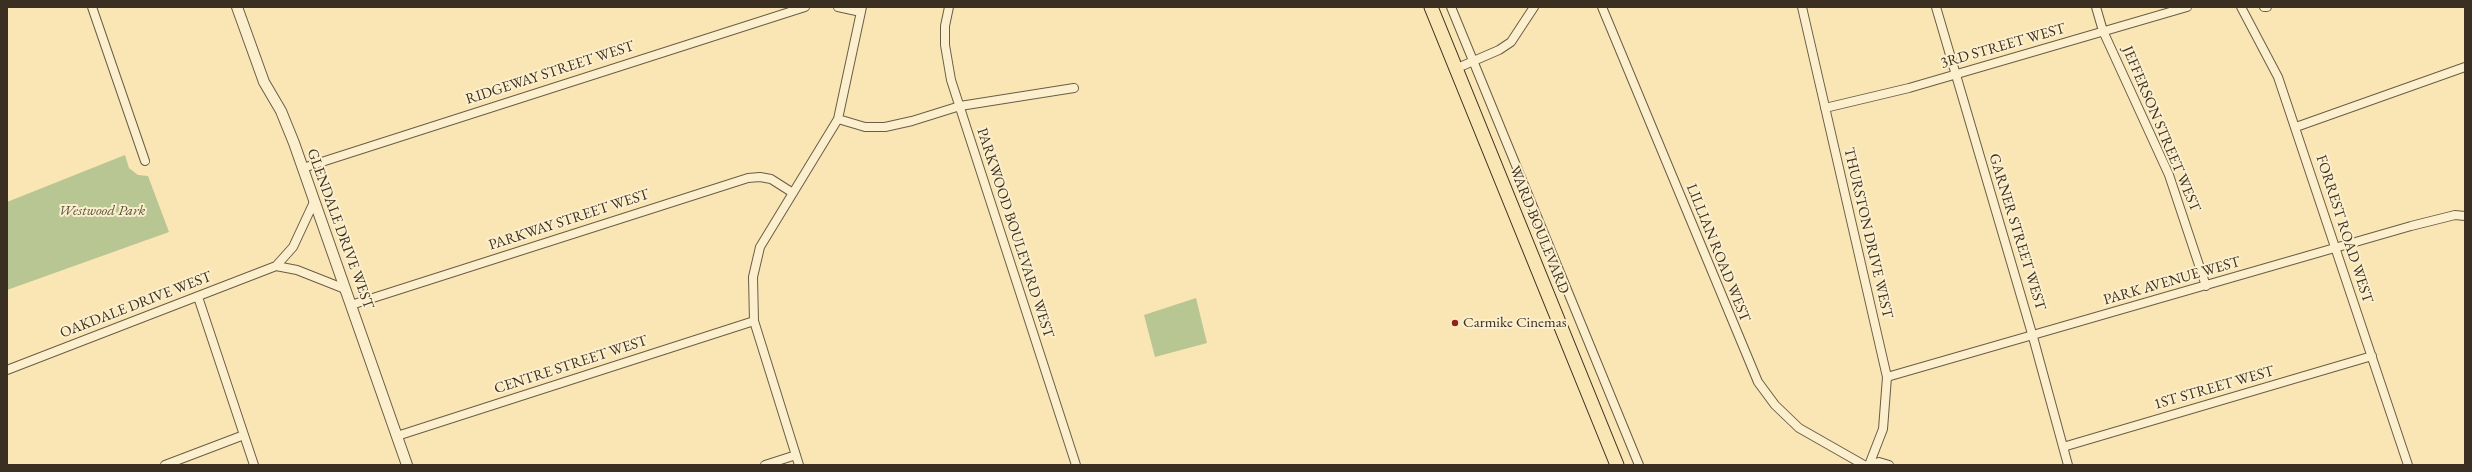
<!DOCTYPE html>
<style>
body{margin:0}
#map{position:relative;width:2472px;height:472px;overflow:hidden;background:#fae6b4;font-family:"EB Garamond",serif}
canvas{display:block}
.frame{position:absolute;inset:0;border:8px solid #3a2f21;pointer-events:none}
</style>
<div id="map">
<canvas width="2472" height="472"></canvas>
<div class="frame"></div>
</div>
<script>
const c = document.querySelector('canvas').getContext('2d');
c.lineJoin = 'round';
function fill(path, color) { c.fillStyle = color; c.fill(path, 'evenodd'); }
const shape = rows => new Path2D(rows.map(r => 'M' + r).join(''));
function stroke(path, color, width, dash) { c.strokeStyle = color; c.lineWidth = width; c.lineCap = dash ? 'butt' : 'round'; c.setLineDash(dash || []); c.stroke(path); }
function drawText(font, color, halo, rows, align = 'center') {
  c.font = font + ' "EB Garamond",serif'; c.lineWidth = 4; c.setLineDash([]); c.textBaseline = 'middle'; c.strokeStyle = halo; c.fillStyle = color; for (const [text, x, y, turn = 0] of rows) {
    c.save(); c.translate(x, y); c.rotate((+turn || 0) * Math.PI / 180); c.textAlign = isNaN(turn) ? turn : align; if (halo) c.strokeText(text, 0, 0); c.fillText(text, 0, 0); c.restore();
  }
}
const green = shape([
 [125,155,129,168,138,175,148,176,169,232,7,290,7,202],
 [1196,298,1207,343,1155,357,1144,315]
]);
const minor = shape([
 [92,7,145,161],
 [838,7,861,12],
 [949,7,945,26,945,45,951,80,1076,465],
 [1451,7,1639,465],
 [1602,7,1758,382,1775,405,1799,428,1864,465],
 [1802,7,1887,377,1883,429,1869,465],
 [1936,7,2033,337,2068,465],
 [2096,7,2103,31,2169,175,2206,286],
 [2241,7,2278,77,2408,465],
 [2264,7,2267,7],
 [1455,69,1499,50,1511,42,1534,7],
 [1825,108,1909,88,2187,7],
 [838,119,865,127,885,127,912,121,960,106,1074,88],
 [2296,127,2465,67],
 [303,168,805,7],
 [276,266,297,270,345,289],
 [198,297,254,465],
 [351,305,748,178,760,177,771,179,793,193],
 [7,370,276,266,293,247,314,202],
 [1887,377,2411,226,2455,215,2465,216],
 [397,436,754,321],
 [2063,447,2372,356],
 [165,465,244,435],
 [765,465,796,455],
 [799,465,754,321,753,277,760,247,838,119,862,7],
 [1871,465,1879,462,1889,465]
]);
const tertiary = shape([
 [237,7,264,82,281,111,294,143,407,465]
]);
const primary = shape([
 [1431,7,1617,465]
]);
const markers = [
 [1455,323,4,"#8f2418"]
];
const streetNames = [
 ["3RD STREET WEST",2003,46,-16],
 ["RIDGEWAY STREET WEST",550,73,-18],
 ["JEFFERSON STREET WEST",2161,129,67],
 ["PARKWAY STREET WEST",569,220,-18],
 ["GLENDALE DRIVE WEST",340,229,70],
 ["FORREST ROAD WEST",2344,229,72],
 ["WARD BOULEVARD",1539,230,68],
 ["GARNER STREET WEST",2017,232,73],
 ["PARKWOOD BOULEVARD WEST",1015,233,72],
 ["THURSTON DRIVE WEST",1868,233,77],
 ["LILLIAN ROAD WEST",1718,253,68],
 ["PARK AVENUE WEST",2172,281,-16],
 ["OAKDALE DRIVE WEST",136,305,-21],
 ["CENTRE STREET WEST",571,365,-18],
 ["1ST STREET WEST",2214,388,-16]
];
const parkNames = [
 ["Westwood Park",102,211]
];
const poiNames = [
 ["Carmike Cinemas",1463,323]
];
fill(green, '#b7c692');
stroke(minor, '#6a5d46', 10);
stroke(tertiary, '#6a5d46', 12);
stroke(primary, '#3a2f21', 15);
stroke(minor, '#fcefce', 8);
stroke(tertiary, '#fcefce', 10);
stroke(primary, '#fae6b4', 13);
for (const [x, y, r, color] of markers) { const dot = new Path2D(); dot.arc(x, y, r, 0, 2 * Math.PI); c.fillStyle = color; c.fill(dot); stroke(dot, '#fcefce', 1.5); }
drawText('15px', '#3a2f21', '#fcefce', streetNames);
drawText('italic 15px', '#59553d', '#fcefce', parkNames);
drawText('15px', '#3a2f21', '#fcefce', poiNames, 'left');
</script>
